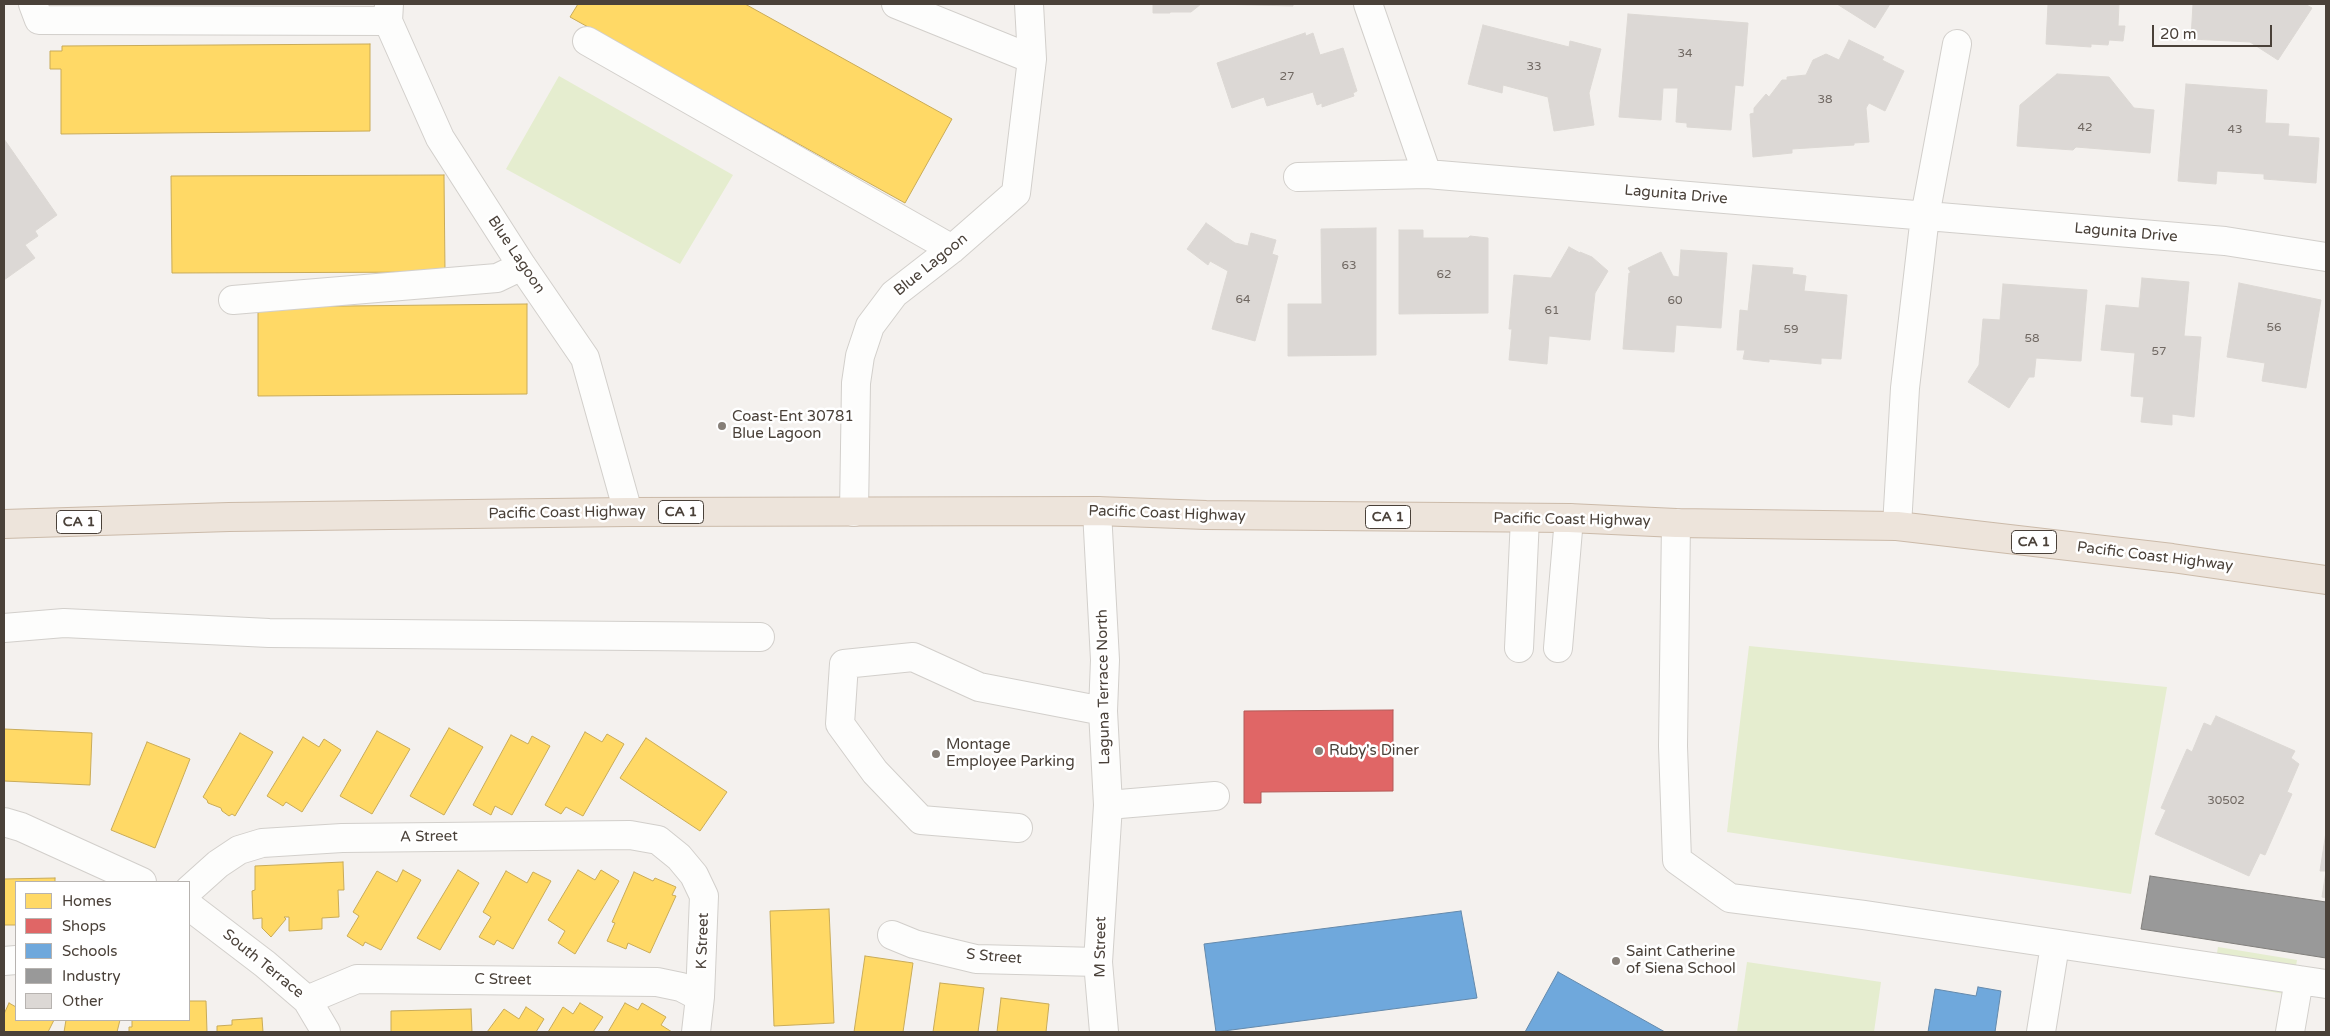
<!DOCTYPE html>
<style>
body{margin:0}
#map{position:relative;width:2330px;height:1036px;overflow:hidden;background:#f4f1ee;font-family:"Varela Round",sans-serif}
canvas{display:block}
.frame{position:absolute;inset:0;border:5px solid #4a4139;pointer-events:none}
.legend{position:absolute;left:15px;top:881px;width:175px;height:140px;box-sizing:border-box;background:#fff;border:1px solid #b7b3b0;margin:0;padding:6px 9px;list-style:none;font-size:15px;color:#4a4139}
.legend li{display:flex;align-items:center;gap:10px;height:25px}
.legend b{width:25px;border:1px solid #b7b3b0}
.scale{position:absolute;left:2152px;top:25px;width:120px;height:22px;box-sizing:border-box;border:2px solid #4a4139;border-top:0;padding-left:6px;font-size:15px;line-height:18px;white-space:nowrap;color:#4a4139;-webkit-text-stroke:4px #fff;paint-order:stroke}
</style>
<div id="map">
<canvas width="2330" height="1036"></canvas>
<div class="frame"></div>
<ul class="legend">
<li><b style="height:14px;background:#ffd966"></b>Homes</li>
<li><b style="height:14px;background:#e06666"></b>Shops</li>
<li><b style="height:14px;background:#6fa8dc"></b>Schools</li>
<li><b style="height:14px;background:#999"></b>Industry</li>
<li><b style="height:14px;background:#dcd8d5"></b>Other</li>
</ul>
<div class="scale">20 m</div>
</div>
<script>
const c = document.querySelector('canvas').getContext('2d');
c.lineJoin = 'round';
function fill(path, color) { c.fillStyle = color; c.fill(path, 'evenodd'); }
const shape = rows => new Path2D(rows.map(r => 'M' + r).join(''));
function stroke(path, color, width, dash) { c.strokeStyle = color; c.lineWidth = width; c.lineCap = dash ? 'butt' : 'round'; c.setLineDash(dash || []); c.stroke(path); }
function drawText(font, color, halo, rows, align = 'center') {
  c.font = font + ' "Varela Round",sans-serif'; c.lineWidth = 5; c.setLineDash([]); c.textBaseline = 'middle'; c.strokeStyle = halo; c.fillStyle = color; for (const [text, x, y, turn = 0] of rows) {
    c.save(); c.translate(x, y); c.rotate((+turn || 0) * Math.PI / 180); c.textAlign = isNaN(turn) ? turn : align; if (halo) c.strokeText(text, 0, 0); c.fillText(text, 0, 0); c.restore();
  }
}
const green = shape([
 [559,76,733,175,680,264,506,169],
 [1749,646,2167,687,2131,894,1727,832],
 [2218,947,2297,960,2291,995,2212,982],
 [1747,962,1881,982,1874,1032,1737,1032]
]);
const homes = shape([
 [578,4,745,4,952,119,905,203,570,17,578,4],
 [370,44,370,131,61,134,61,69,50,69,50,51,62,51,62,46,370,44],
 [444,175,445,272,172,273,171,176,444,175],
 [527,304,527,394,258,396,258,307,527,304],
 [449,728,483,747,444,815,410,796,449,728],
 [4,729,92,733,90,785,4,781,4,729],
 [377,731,410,749,372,814,340,796,377,731],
 [585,732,602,742,607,734,624,744,583,816,566,807,561,814,545,805,585,732],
 [240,733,273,752,235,816,232,814,229,816,222,811,221,808,208,803,207,800,203,797,240,733],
 [511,735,528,744,532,736,550,746,512,815,495,806,491,815,473,805,511,735],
 [303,737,319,747,324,739,341,750,302,812,286,802,283,806,267,796,303,737],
 [646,738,727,792,700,831,620,778,646,738],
 [147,742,190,759,155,848,111,830,147,742],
 [343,862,344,890,338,890,339,917,322,918,322,929,289,931,289,917,284,917,286,919,271,937,262,928,262,918,253,919,252,891,255,890,255,866,343,862],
 [403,870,421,880,381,950,365,942,363,946,347,936,359,916,353,912,377,871,397,882,403,870],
 [458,870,479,883,440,950,417,938,458,870],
 [578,870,595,880,601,870,619,881,575,954,558,943,565,931,548,920,578,870],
 [506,871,527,883,533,872,551,881,513,949,497,940,494,945,479,937,491,917,483,912,506,871],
 [634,872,653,881,655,878,676,887,672,895,676,896,650,953,628,943,626,949,607,941,615,923,612,922,634,872],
 [55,878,55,882,16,882,16,925,4,925,4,879,55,878],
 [829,909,834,1023,774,1026,770,911,829,909],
 [865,956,913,963,903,1032,854,1032,865,956],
 [940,983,984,988,978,1032,933,1032,940,983],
 [1001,998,1049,1004,1046,1032,997,1032,1001,998],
 [189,1001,206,1001,207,1032,129,1032,129,1027,132,1027,132,1020,189,1020,189,1001],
 [9,1003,16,1007,16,1020,54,1020,48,1032,4,1032,4,1014,9,1003],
 [580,1003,603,1017,593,1032,548,1032,563,1007,573,1014,580,1003],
 [625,1003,638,1010,642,1003,666,1017,661,1025,672,1032,608,1032,625,1003],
 [526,1007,544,1019,536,1032,487,1032,504,1009,519,1019,526,1007],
 [471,1009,472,1032,391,1032,391,1011,471,1009],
 [262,1018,263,1032,217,1032,217,1026,232,1025,232,1020,262,1018],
 [66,1020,120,1020,117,1032,64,1032,66,1020]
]);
const shops = shape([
 [1393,710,1393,791,1261,792,1261,803,1244,803,1244,711,1393,710]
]);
const schools = shape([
 [1461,911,1477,998,1216,1032,1204,944,1461,911],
 [1558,972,1665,1032,1525,1032,1558,972],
 [1978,987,2001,991,1995,1032,1928,1032,1935,989,1976,996,1978,987]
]);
const industry = shape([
 [2150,876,2326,902,2326,958,2141,929,2150,876]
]);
const building = shape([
 [1153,4,1201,4,1191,12,1170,12,1170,13,1153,13,1153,4],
 [1215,4,1293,4,1293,6,1215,4],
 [1837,4,1890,4,1875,28,1837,4],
 [2048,4,2119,4,2118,26,2125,26,2123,41,2109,40,2108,45,2091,44,2091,47,2046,44,2048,4],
 [2193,4,2305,4,2312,8,2278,60,2250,42,2191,39,2193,4],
 [1628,14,1748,23,1743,86,1735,85,1731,130,1687,127,1687,123,1676,122,1678,88,1663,88,1661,120,1619,117,1628,14],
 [1483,25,1569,47,1570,41,1601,49,1589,93,1594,125,1554,131,1548,97,1503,85,1502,93,1468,84,1483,25],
 [1305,33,1306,36,1313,33,1320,55,1343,48,1357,91,1353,93,1354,96,1322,107,1322,103,1317,105,1313,92,1267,106,1264,97,1232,108,1217,63,1305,33],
 [1849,40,1884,57,1882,60,1904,71,1885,111,1869,103,1866,108,1869,142,1854,143,1854,145,1792,149,1792,153,1753,157,1750,114,1754,113,1754,108,1766,94,1769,97,1782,80,1787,80,1787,77,1806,75,1813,60,1826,54,1839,60,1849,40],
 [2057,74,2109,77,2134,108,2154,110,2150,153,2076,147,2073,150,2017,146,2020,105,2057,74],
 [2186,84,2267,90,2265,123,2289,124,2288,136,2319,138,2316,183,2264,179,2264,174,2217,171,2216,184,2178,181,2186,84],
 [4,139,57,215,35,231,38,236,25,245,35,258,4,280,4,139],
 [1206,223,1235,243,1248,246,1251,233,1276,240,1272,254,1278,256,1255,341,1212,329,1228,271,1210,261,1208,265,1187,249,1206,223],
 [1376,228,1376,355,1288,356,1288,304,1322,304,1321,229,1376,228],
 [1399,230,1423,230,1423,238,1468,238,1470,236,1488,238,1488,313,1399,314,1399,230],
 [1569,247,1580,253,1580,252,1592,257,1608,271,1595,293,1590,340,1549,336,1547,364,1509,360,1512,329,1509,329,1514,275,1551,278,1569,247],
 [1681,250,1727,253,1721,328,1676,325,1674,352,1623,349,1629,273,1631,273,1628,268,1661,252,1673,276,1679,277,1681,250],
 [1753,265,1793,268,1792,274,1806,276,1804,291,1847,295,1841,359,1821,358,1821,364,1769,359,1769,362,1743,359,1745,350,1737,350,1740,310,1748,311,1753,265],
 [2142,278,2189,282,2184,336,2201,337,2194,417,2172,414,2172,425,2141,422,2144,397,2131,396,2135,353,2101,350,2106,305,2139,308,2142,278],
 [2239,283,2321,300,2306,388,2262,381,2265,363,2227,357,2239,283],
 [2003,284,2087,290,2081,361,2036,358,2034,377,2029,377,2009,408,1968,382,1979,365,1983,319,2000,320,2003,284],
 [2216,716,2295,751,2291,758,2299,764,2287,792,2292,794,2265,855,2260,853,2249,876,2155,834,2166,810,2161,808,2187,749,2192,752,2204,723,2211,726,2216,716],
 [2326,832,2326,898,2322,897,2326,871,2320,871,2326,832]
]);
const minor = shape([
 [33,4,39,20,388,21],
 [389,4,388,21,440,138,522,266,585,358,628,512],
 [896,4,1032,59],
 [1368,4,1427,174],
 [587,41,952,249],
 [1298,177,1427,174,2225,241,2326,257],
 [233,300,497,278,522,266],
 [1097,511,1105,660,1103,711,1108,805,1098,962,1104,1032],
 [854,512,856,383,860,356,870,326,894,294,952,249,1016,193,1032,59,1029,4],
 [1676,523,1673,746,1677,860,1730,898,1864,915,2326,984],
 [1897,526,1905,388,1925,216,1957,44],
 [4,628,64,623,269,633,760,637],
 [1519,648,1525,518],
 [1558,648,1569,518],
 [1108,805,1215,796],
 [4,822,21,827,142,882],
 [1018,828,921,820,875,772,840,724,844,664,913,657,979,687,1103,711],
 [189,890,218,864,239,850,262,843,342,838,630,835,658,840,679,857,694,875,704,896,700,997,696,1032],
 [189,906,265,964,307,1000,326,1032],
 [892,935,914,944,976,959,1098,962],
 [4,961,16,960],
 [307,1000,357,979,657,982,681,987,700,997],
 [2041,1032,2055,945],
 [2290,1032,2299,980]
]);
const highway = shape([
 [4,524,229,517,628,512,1097,511,1206,515,1569,518,1676,523,1897,526,2172,558,2326,580]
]);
const markers = [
 [722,426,5,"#867f78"],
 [1319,751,5,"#867f78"],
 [936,754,5,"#867f78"],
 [1616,961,5,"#867f78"]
];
const numberNames = [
 ["34",1685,54],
 ["33",1534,67],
 ["27",1287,77],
 ["38",1825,100],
 ["42",2085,128],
 ["43",2235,130],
 ["63",1349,266],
 ["62",1444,275],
 ["64",1243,300],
 ["60",1675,301],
 ["61",1552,311],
 ["56",2274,328],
 ["59",1791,330],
 ["58",2032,339],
 ["57",2159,352],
 ["30502",2226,801]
];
const shields = [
 [681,512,45],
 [1388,517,45],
 [79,522,45],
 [2034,542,45]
];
const shieldNames = [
 ["CA 1",681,512],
 ["CA 1",1388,517],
 ["CA 1",79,522],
 ["CA 1",2034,542]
];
const streetNames = [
 ["Lagunita Drive",1676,195,5],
 ["Lagunita Drive",2126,233,5],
 ["Blue Lagoon",516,255,56],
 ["Blue Lagoon",931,265,-39],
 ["Pacific Coast Highway",567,513,-1],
 ["Pacific Coast Highway",1167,514,2],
 ["Pacific Coast Highway",1572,520,1],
 ["Pacific Coast Highway",2155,557,7],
 ["Laguna Terrace North",1104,687,-91],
 ["A Street",429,837,-1],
 ["K Street",703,941,-88],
 ["M Street",1101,947,-89],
 ["S Street",994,957,5],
 ["South Terrace",263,964,39],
 ["C Street",503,980,1]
];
const poiNames = [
 ["Coast-Ent 30781",732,417],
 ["Blue Lagoon",732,434],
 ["Montage",946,745],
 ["Employee Parking",946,762],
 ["Ruby's Diner",1329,751],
 ["Saint Catherine",1626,952],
 ["of Siena School",1626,969]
];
fill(green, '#e5edcf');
fill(homes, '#ffd966');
stroke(homes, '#c9ab58', 1);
fill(shops, '#e06666');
stroke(shops, '#b35b58', 1);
fill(schools, '#6fa8dc');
stroke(schools, '#6489ab', 1);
fill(industry, '#999');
stroke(industry, '#817f7c', 1);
fill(building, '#dcd8d5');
stroke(building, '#dcd8d4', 1);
stroke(minor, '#d2cfcb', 30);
stroke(highway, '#cbbaa9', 30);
stroke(minor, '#fdfdfc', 28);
stroke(highway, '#ede4db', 28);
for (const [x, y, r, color] of markers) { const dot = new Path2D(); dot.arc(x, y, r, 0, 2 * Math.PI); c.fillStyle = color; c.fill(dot); stroke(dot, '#fff', 2); }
drawText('12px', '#706862', null, numberNames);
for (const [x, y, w] of shields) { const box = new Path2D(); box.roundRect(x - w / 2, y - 11.5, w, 23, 4); c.fillStyle = '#fff'; c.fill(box); stroke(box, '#4a4139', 1); }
drawText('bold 14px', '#4a4139', null, shieldNames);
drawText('15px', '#4a4139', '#fff', streetNames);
drawText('15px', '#4a4139', '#fff', poiNames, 'left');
</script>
